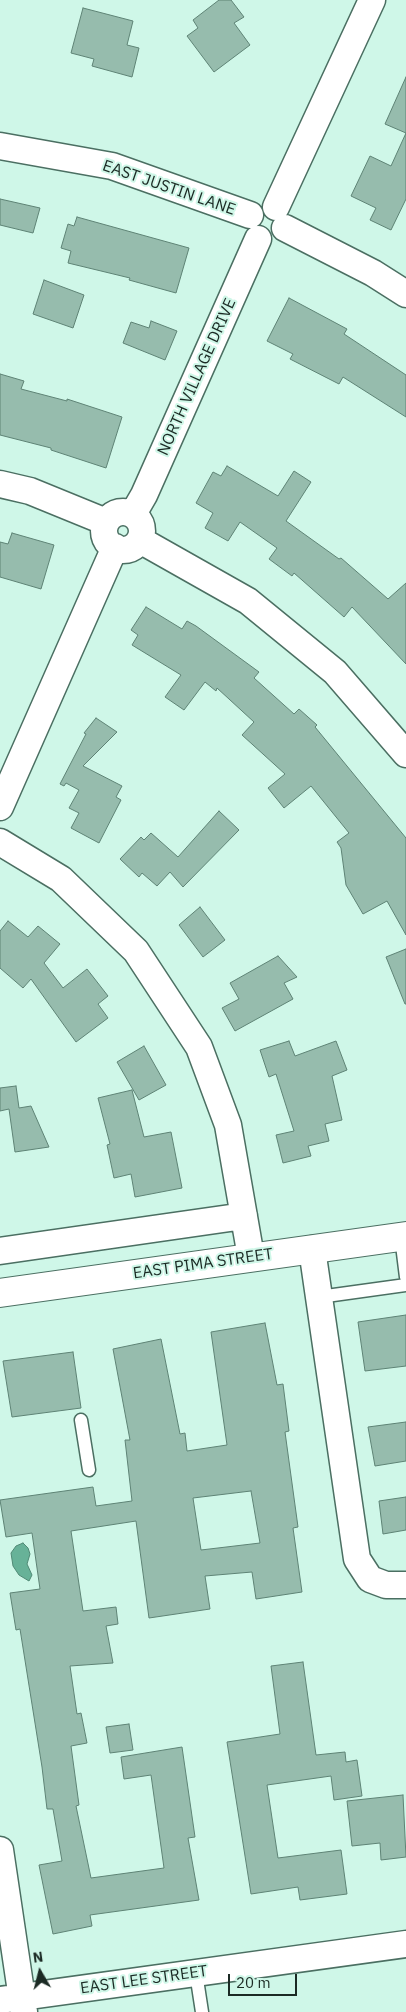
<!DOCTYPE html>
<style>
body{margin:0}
#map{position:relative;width:406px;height:2012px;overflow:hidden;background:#cff7e8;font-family:"IBM Plex Sans",sans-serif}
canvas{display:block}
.north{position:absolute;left:15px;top:1947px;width:50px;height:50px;-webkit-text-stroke:4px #cff7e8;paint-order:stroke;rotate:352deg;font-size:14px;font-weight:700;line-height:20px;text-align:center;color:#1b2a24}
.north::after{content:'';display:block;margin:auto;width:18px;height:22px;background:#1b2a24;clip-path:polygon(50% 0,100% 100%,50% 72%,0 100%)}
.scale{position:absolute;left:228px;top:1974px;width:69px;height:22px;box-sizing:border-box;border:2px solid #1b2a24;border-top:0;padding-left:6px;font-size:15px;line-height:18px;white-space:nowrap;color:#1b2a24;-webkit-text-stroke:4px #cff7e8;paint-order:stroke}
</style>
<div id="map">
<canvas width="406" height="2012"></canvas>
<div class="north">N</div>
<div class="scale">20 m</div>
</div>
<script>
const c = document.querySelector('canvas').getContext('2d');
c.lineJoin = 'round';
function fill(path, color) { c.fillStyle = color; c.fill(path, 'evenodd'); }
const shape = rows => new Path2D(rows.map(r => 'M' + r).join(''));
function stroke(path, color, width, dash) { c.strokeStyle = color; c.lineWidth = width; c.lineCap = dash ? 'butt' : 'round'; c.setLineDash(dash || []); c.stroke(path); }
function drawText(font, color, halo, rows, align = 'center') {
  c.font = font + ' "IBM Plex Sans",sans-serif'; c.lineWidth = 4; c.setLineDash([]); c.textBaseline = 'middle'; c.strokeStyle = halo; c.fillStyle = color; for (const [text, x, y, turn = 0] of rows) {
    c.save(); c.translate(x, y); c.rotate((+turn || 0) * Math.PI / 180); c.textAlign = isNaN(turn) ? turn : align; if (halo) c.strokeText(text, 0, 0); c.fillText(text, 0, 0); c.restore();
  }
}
const water = shape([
 [23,1543,28,1548,30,1554,27,1564,32,1575,29,1581,19,1575,13,1566,11,1553,16,1546,23,1543]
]);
const building = shape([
 [219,0,231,0,244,17,234,23,250,45,214,72,187,36,198,28,193,20,219,0],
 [83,8,133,21,127,45,139,48,132,77,92,66,94,59,71,53,83,8],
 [406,77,406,199,391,230,370,220,376,208,351,196,370,156,391,166,406,133,385,124,406,77],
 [0,199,40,208,33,233,0,225,0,199],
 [77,217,189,248,176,293,129,280,130,278,68,263,71,251,61,248,68,224,74,226,77,217],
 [44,280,84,295,73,328,33,314,44,280],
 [289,298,347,329,344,334,406,375,406,417,343,377,339,384,290,359,293,354,267,341,289,298],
 [151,321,177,331,165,360,123,343,131,322,149,328,151,321],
 [0,374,24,381,21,389,67,401,67,399,122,417,106,468,51,450,51,448,0,435,0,374],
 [227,466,278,496,294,471,311,482,286,521,339,559,341,558,388,599,406,583,406,664,352,607,344,617,294,573,292,576,269,559,277,548,240,522,228,541,205,528,213,513,196,503,213,472,221,476,227,466],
 [12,533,54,545,41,589,0,577,0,542,8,544,12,533],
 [146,607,182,629,187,621,196,626,259,672,254,678,294,714,299,709,317,725,315,727,406,838,406,935,387,901,363,914,346,885,341,848,337,842,349,833,311,786,284,808,268,788,285,774,242,735,254,722,217,688,216,691,205,682,184,710,165,697,181,675,132,645,138,635,131,630,146,607],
 [96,718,117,732,83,766,122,786,116,797,121,800,99,843,71,828,79,813,69,808,79,790,66,783,64,786,60,784,86,734,84,733,96,718],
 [219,811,239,830,183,887,170,872,157,886,142,873,139,877,120,859,141,837,144,840,151,833,178,857,219,811],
 [200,907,225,940,203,957,179,925,200,907],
 [8,921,28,937,38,926,60,944,44,963,63,988,87,969,108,996,98,1004,108,1018,76,1042,31,979,23,988,0,968,0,931,8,921],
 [406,949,406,1004,405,1004,386,957,406,949],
 [278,956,297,977,284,983,293,999,235,1031,222,1008,239,999,230,983,278,956],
 [289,1041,295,1056,336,1041,347,1070,332,1076,342,1120,325,1124,329,1141,308,1146,311,1156,283,1163,276,1135,294,1131,276,1074,269,1077,260,1050,289,1041],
 [144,1046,166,1085,139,1100,117,1062,144,1046],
 [16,1086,19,1108,31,1106,49,1147,15,1152,9,1109,0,1111,0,1088,16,1086],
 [132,1090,144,1137,171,1132,182,1188,135,1197,131,1174,114,1178,107,1145,110,1144,98,1098,132,1090],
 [406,1315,406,1366,365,1371,358,1322,406,1315],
 [265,1323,277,1385,283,1384,289,1431,285,1432,298,1527,293,1528,302,1592,256,1599,252,1572,205,1576,210,1609,149,1618,136,1521,71,1531,83,1611,116,1607,118,1624,106,1626,113,1663,70,1666,77,1714,81,1713,87,1743,71,1746,79,1805,76,1806,91,1878,164,1868,151,1775,124,1779,121,1757,182,1747,195,1837,188,1838,199,1900,90,1915,92,1926,53,1934,39,1865,62,1861,53,1809,47,1809,42,1767,20,1629,16,1630,10,1593,40,1589,32,1533,6,1537,0,1500,93,1487,96,1506,132,1501,125,1440,130,1440,113,1349,161,1339,180,1434,185,1433,187,1451,227,1445,211,1332,265,1323],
 [251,1491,260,1543,201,1550,193,1498,251,1491],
 [73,1352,81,1408,12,1417,3,1361,73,1352],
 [406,1422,406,1461,375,1466,368,1427,406,1422],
 [406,1497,406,1530,383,1534,379,1501,406,1497],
 [303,1662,316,1755,345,1752,346,1762,357,1760,362,1796,334,1800,331,1776,267,1785,278,1858,341,1850,347,1894,300,1900,298,1887,251,1894,227,1742,280,1734,271,1666,303,1662],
 [129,1724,133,1750,110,1753,106,1727,129,1724],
 [403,1795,406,1857,381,1860,380,1843,352,1846,347,1801,403,1795]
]);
const lane = shape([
 [401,1237,406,1277],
 [319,1297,406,1285],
 [81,1420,89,1470],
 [196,1973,202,2012]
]);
const street = shape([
 [0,146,112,166,250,215],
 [276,207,372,0],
 [285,228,373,273,406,294],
 [0,484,30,491,106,522],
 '104 531a19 19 0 1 1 38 0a19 19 0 1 1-38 0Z',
 [133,514,144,495,258,239],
 [140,540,248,601,335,672,406,754],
 [0,807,115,547],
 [0,842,61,879,136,951,199,1047,228,1125,251,1257],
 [312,1249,357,1559,370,1579,386,1585,406,1585],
 [0,1251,244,1216],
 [0,1850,24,2012],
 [0,2000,406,1944]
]);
const secondary = shape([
 [0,1293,406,1236]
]);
const streetNames = [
 ["EAST JUSTIN LANE",169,188,19],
 ["NORTH VILLAGE DRIVE",197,377,-66],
 ["EAST PIMA STREET",203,1264,-8],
 ["EAST LEE STREET",144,1980,-8]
];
fill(water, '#67b298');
stroke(water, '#508975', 1);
fill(building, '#96bcad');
stroke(building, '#5e8375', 1);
stroke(lane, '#4b6f62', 15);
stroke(street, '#4b6f62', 29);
stroke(secondary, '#4b6f62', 30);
stroke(lane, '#fff', 12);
stroke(street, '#fff', 26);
stroke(secondary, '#fff', 28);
drawText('16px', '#1b2a24', '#cff7e8', streetNames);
</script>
